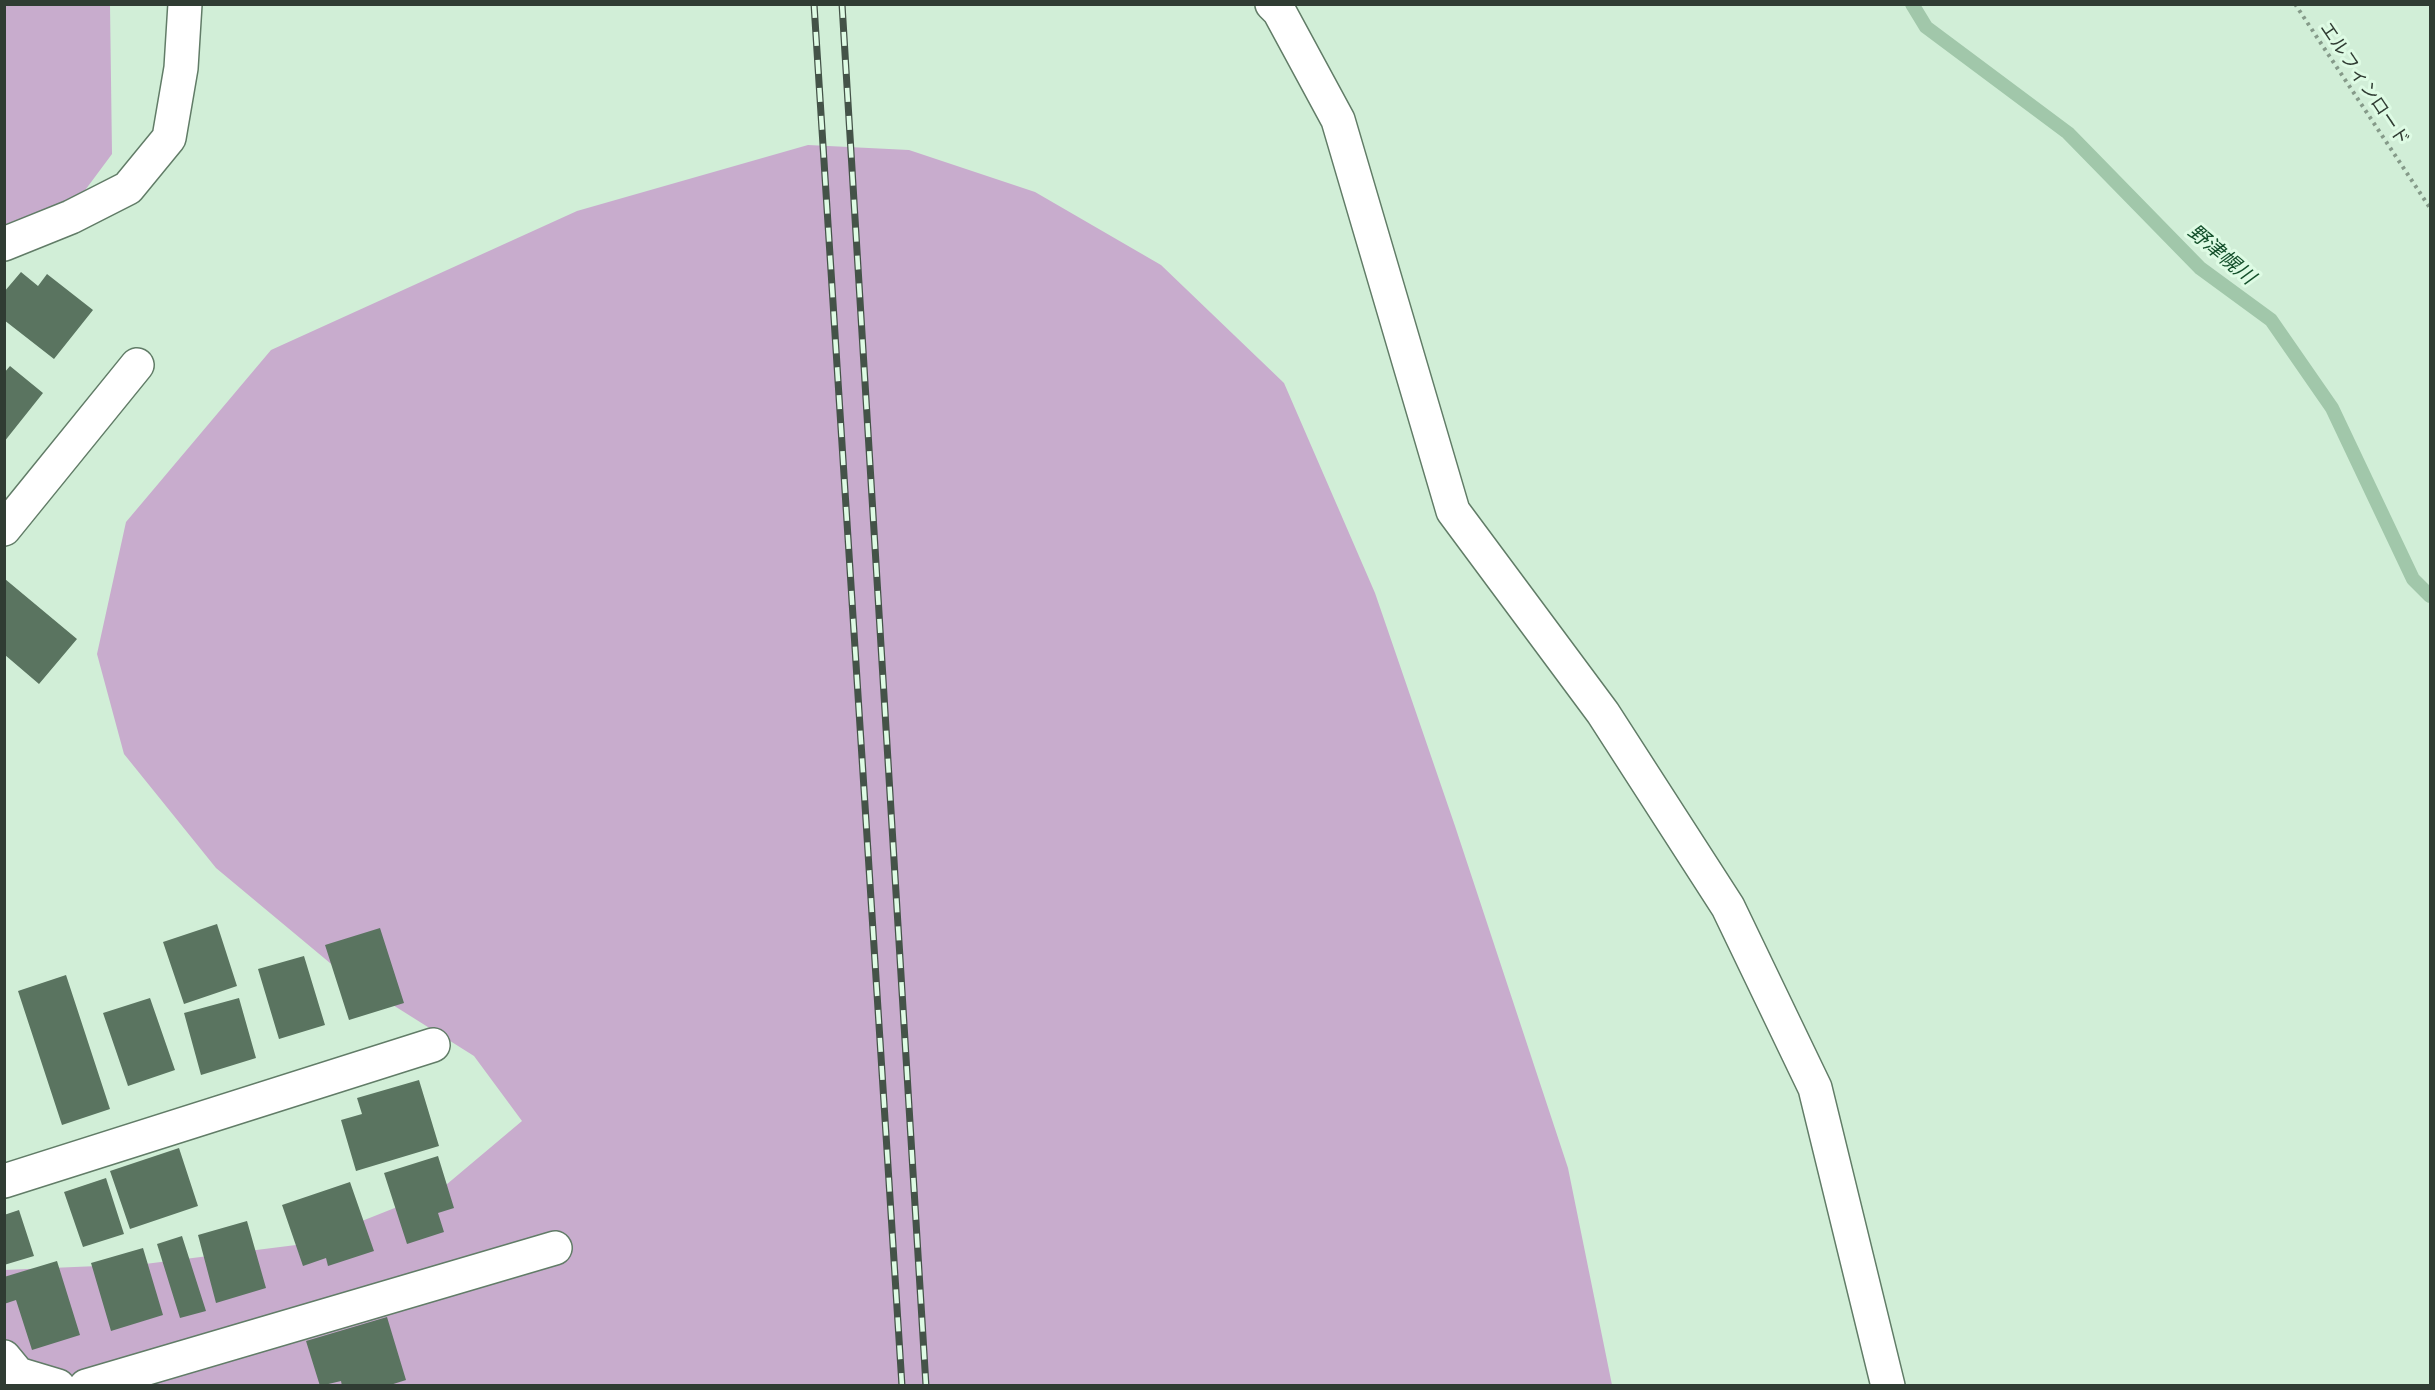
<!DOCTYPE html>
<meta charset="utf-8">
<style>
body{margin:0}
#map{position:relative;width:2435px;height:1390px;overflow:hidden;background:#d1eed7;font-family:"Zilla Slab",serif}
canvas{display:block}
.frame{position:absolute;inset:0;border:6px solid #303c33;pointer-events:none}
</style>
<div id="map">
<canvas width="2435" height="1390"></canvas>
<div class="frame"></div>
</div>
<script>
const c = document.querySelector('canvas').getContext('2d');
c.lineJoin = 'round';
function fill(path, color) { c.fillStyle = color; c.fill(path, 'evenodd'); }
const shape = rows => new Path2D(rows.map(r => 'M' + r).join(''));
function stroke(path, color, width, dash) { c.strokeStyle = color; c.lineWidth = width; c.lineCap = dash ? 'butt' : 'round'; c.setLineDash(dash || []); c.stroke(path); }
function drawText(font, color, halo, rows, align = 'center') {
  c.font = font + ' "Zilla Slab","Noto Sans JP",serif'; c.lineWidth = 6; c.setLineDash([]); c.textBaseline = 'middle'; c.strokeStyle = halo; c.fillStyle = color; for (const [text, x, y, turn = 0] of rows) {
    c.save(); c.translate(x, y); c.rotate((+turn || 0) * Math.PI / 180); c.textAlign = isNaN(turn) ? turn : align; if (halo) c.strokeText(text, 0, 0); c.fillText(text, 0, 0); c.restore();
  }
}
const green = shape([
 [5,5,110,5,112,154,60,224,5,252],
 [808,145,909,150,1035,192,1161,265,1284,383,1375,593,1455,826,1568,1168,1612,1385,5,1385,4,1270,145,1264,304,1244,440,1190,522,1121,474,1056,342,973,216,868,124,754,97,654,126,522,271,350,577,211]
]);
const stream = shape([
 [1912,4,1926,27,2068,133,2200,268,2271,320,2332,408,2413,579,2430,596]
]);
const building = shape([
 [21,272,38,286,47,274,93,310,54,359,4,320,4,292],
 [10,366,43,393,4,442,4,373],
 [5,579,77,639,39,684,5,655],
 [217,924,237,986,184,1004,163,942],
 [380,928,404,1003,349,1020,325,945],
 [304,956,325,1025,279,1039,258,969],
 [66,975,110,1109,62,1125,18,991],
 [150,998,175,1070,128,1086,103,1013],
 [239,998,256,1058,201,1075,184,1013],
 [419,1080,439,1146,356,1171,341,1120,362,1114,357,1098],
 [179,1148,198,1206,130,1229,110,1171],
 [438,1156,454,1208,438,1213,444,1232,407,1244,384,1173],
 [106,1178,124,1234,83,1247,64,1192],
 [350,1182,374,1251,328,1266,326,1258,303,1266,282,1205],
 [19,1210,34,1256,4,1265,4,1215],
 [247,1221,266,1288,216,1303,198,1235],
 [182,1236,206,1311,180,1318,157,1244],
 [143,1248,163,1315,111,1331,91,1263],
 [57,1261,80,1335,32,1350,16,1300,4,1304,4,1277],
 [387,1317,406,1380,387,1386,342,1386,341,1381,320,1386,306,1341]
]);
const path = shape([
 [2295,4,2430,208]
]);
const street = shape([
 [1272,4,1279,11,1338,120,1453,511,1603,713,1728,907,1815,1088,1888,1386],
 [4,244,71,217,128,188,169,138,181,68,185,4],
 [4,529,137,365],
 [4,1181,433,1045],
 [4,1357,18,1374,58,1386],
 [86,1386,555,1248]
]);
const rail = shape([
 [814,4,902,1386],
 [842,4,926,1386]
]);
const streetNames = [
 ["エルフィンロード",2364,84,56]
];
const waterNames = [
 ["野津幌川",2221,255,40]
];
fill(green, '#c8accd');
stroke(stream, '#a1c7aa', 14);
fill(building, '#5a7460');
stroke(street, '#617c67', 36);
stroke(path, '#859a89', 4, [3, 4.5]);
stroke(street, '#fff', 33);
stroke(rail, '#445348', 7);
stroke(rail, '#defbe4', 4.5, [14]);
drawText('18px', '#303c33', '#defbe4', streetNames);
drawText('italic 20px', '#14502b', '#defbe4', waterNames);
</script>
